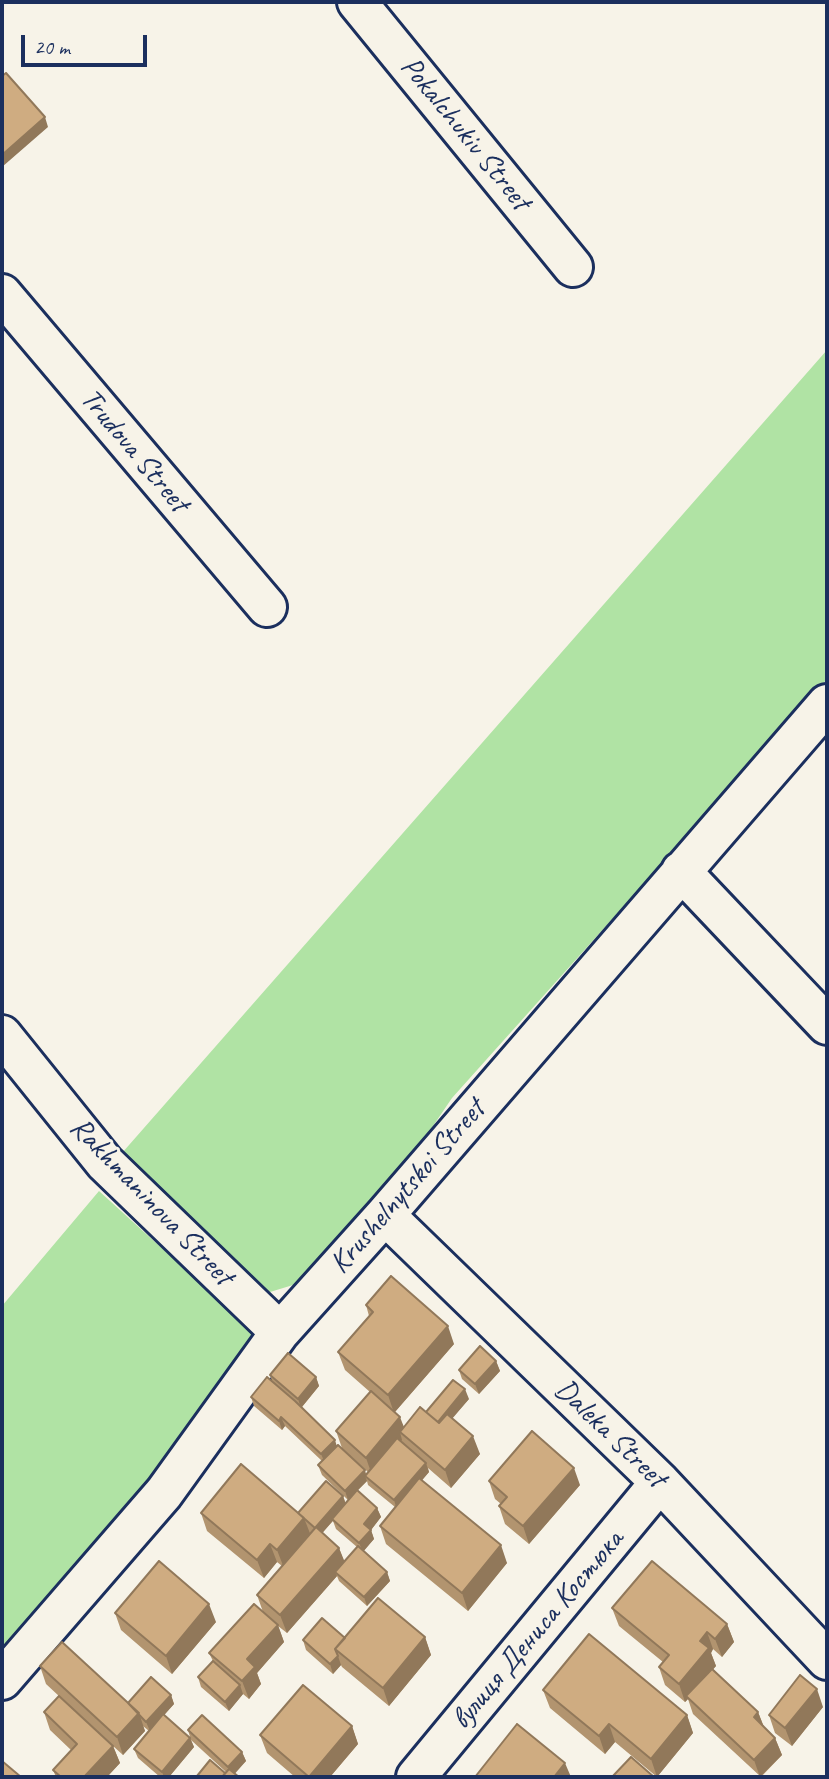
<!DOCTYPE html>
<meta charset="utf-8">
<style>
body{margin:0}
#map{position:relative;width:829px;height:1779px;overflow:hidden;background:#f7f3e8;font-family:Caveat,sans-serif}
canvas{display:block}
.frame{position:absolute;inset:0;border:4px solid #1b2f5e;pointer-events:none}
.scale{position:absolute;left:21px;top:35px;width:126px;height:32px;box-sizing:border-box;border:4px solid #1b2f5e;border-top:0;padding-left:9px;font-size:21px;line-height:24px;white-space:nowrap;color:#1b2f5e;-webkit-text-stroke:5px #f7f3e8;paint-order:stroke}
</style>
<div id="map">
<canvas width="829" height="1779"></canvas>
<div class="frame"></div>
<div class="scale">20 m</div>
</div>
<script>
const c = document.querySelector('canvas').getContext('2d');
c.lineJoin = 'round';
function fill(path, color) { c.fillStyle = color; c.fill(path, 'evenodd'); }
const shape = rows => new Path2D(rows.map(r => 'M' + r).join(''));
function stroke(path, color, width, dash) { c.strokeStyle = color; c.lineWidth = width; c.lineCap = dash ? 'butt' : 'round'; c.setLineDash(dash || []); c.stroke(path); }
function drawText(font, color, halo, rows, align = 'center') {
  c.font = font + ' Caveat,sans-serif'; c.lineWidth = 6; c.setLineDash([]); c.textBaseline = 'middle'; c.strokeStyle = halo; c.fillStyle = color; for (const [text, x, y, turn = 0] of rows) {
    c.save(); c.translate(x, y); c.rotate((+turn || 0) * Math.PI / 180); c.textAlign = isNaN(turn) ? turn : align; if (halo) c.strokeText(text, 0, 0); c.fillText(text, 0, 0); c.restore();
  }
}
const green = shape([
 [827,350,827,679,452,1098,389,1191,333,1249,293,1285,270,1292,242,1282,144,1188,122,1153],
 [99,1191,243,1322,253,1335,201,1419,2,1663,2,1306]
]);
const minor = shape([
 [357,2,573,267],
 [2,294,267,607],
 [681,871,827,1025],
 [2,1035,105,1163,280,1332],
 [385,1215,660,1482,827,1660],
 [2,1680,164,1493,280,1332,385,1215,827,704],
 [416,1777,660,1482]
]);
const wall = shape([
 [366,1305,454,1344,395,1412,404,1427,426,1412,469,1399,452,1418,480,1454,451,1488,428,1468,429,1472,422,1480,507,1563,468,1611,386,1544,380,1526,395,1507,368,1485,367,1481,357,1491,377,1508,381,1517,371,1530,374,1539,363,1551,387,1572,390,1581,367,1606,339,1581,337,1576,287,1633,278,1626,284,1642,257,1673,261,1684,249,1699,243,1694,229,1711,201,1687,198,1677,213,1661,209,1653,263,1612,257,1595,282,1566,277,1562,264,1578,207,1531,201,1513,298,1513,343,1496,346,1504,348,1500,322,1475,318,1465,322,1461,285,1426,282,1430,254,1406,251,1397,272,1381,270,1375,316,1377,319,1386,302,1407,337,1446,342,1448,336,1431,370,1392,345,1370,338,1352,369,1316],
 [348,1454,368,1472,366,1474],
 [333,1521,336,1529,357,1547,344,1562,339,1548,322,1533],
 [496,1361,500,1371,479,1394,462,1379,459,1370],
 [489,1481,580,1485,529,1544,505,1524,499,1506,501,1504,495,1499],
 [612,1608,727,1624,734,1642,722,1657,713,1649,711,1653,716,1666,713,1669,758,1712,764,1727,775,1738,782,1755,761,1777,693,1714,688,1699,685,1702,665,1685,659,1667,663,1662,619,1626],
 [115,1613,216,1622,172,1674,121,1630],
 [425,1637,431,1655,389,1706,342,1667,341,1665,333,1674,306,1650,303,1640,345,1638],
 [40,1666,128,1703,171,1695,174,1704,164,1715,190,1737,188,1730,242,1752,246,1761,234,1773,239,1777,198,1777,197,1776,225,1773,226,1772,191,1740,194,1747,169,1777,160,1777,138,1758,134,1749,149,1731,143,1726,145,1731,123,1755,113,1746,120,1763,107,1777,56,1777,53,1770,71,1750,50,1730,44,1712,102,1736,46,1684],
 [543,1690,687,1715,693,1733,657,1777,615,1742,605,1754,550,1708],
 [823,1707,792,1746,775,1733,769,1715],
 [352,1726,358,1744,330,1777,295,1777,267,1753,260,1735]
]);
const shadedWall = shape([
 [45,117,48,127,2,167,2,155],
 [448,1326,454,1344,394,1413,388,1395],
 [496,1361,500,1371,479,1394,475,1384],
 [316,1377,319,1386,301,1408,298,1399],
 [465,1389,469,1399,440,1433,437,1424],
 [281,1417,285,1426,282,1430,279,1421],
 [400,1417,407,1435,400,1432,402,1440,372,1475,366,1458],
 [473,1436,480,1454,451,1488,445,1470],
 [335,1440,338,1450,325,1463,321,1454],
 [426,1463,429,1472,397,1510,394,1500],
 [574,1468,580,1485,529,1544,523,1526],
 [365,1470,367,1478,365,1476,367,1481,348,1500,345,1491],
 [343,1496,346,1505,319,1537,315,1528],
 [377,1508,381,1517,371,1530,374,1539,363,1552,359,1543,364,1524],
 [304,1518,311,1536,284,1568,277,1550],
 [270,1544,277,1562,264,1578,257,1560],
 [501,1545,507,1563,468,1611,462,1593],
 [339,1548,346,1565,335,1572,337,1576,287,1633,280,1615],
 [387,1572,390,1581,367,1606,364,1597],
 [209,1604,216,1622,172,1674,166,1656],
 [727,1624,734,1642,722,1657,715,1639],
 [278,1625,284,1642,257,1673,261,1684,249,1699,242,1681,247,1659],
 [707,1632,713,1649,711,1653,716,1666,689,1698,686,1696,688,1699,685,1702,679,1684,700,1641],
 [425,1637,431,1655,389,1706,383,1688],
 [338,1656,341,1665,333,1674,330,1664],
 [240,1685,243,1694,229,1711,225,1702],
 [817,1689,823,1707,792,1746,785,1728],
 [171,1695,174,1704,150,1731,146,1722],
 [758,1712,765,1730,754,1717],
 [139,1713,145,1731,123,1755,117,1737],
 [687,1715,693,1733,657,1777,651,1759],
 [609,1724,615,1742,605,1754,599,1736],
 [352,1726,358,1744,330,1777,309,1777],
 [190,1738,194,1747,169,1777,164,1777,162,1772],
 [775,1738,782,1755,760,1777,754,1760],
 [113,1746,120,1763,107,1777,84,1777],
 [242,1752,246,1761,232,1777,228,1767],
 [565,1763,571,1777,554,1777]
]);
const building = shape([
 [6,73,45,117,2,155,2,76,6,73],
 [391,1276,448,1326,388,1395,338,1352,373,1312,366,1305,391,1276],
 [480,1346,496,1361,475,1384,459,1370,480,1346],
 [288,1353,316,1377,298,1399,270,1375,288,1353],
 [267,1377,295,1401,335,1440,321,1454,281,1417,279,1421,251,1397,267,1377],
 [453,1380,465,1389,438,1422,426,1412,453,1380],
 [371,1391,400,1417,366,1458,336,1431,371,1391],
 [420,1407,439,1423,447,1414,473,1436,445,1470,400,1432,420,1407],
 [532,1431,574,1468,523,1526,499,1506,507,1497,489,1481,532,1431],
 [397,1438,426,1463,394,1500,365,1476,397,1438],
 [338,1445,365,1470,345,1491,318,1465,338,1445],
 [241,1464,304,1518,277,1550,270,1544,257,1560,201,1513,241,1464],
 [419,1478,501,1545,462,1593,380,1526,419,1478],
 [326,1481,343,1496,315,1528,298,1513,326,1481],
 [357,1490,377,1508,364,1524,371,1530,359,1543,332,1519,357,1490],
 [316,1527,339,1548,280,1615,257,1595,316,1527],
 [358,1546,387,1572,364,1597,335,1572,358,1546],
 [159,1561,209,1604,166,1656,115,1613,159,1561],
 [652,1561,727,1624,715,1639,707,1632,700,1641,709,1648,679,1684,659,1667,669,1655,612,1608,652,1561],
 [378,1598,425,1637,383,1688,335,1649,378,1598],
 [254,1604,278,1625,247,1659,255,1667,242,1681,209,1653,254,1604],
 [322,1618,345,1638,335,1649,338,1656,330,1664,303,1640,322,1618],
 [589,1634,687,1715,651,1759,609,1724,599,1736,543,1690,589,1634],
 [62,1642,139,1713,117,1737,40,1666,62,1642],
 [213,1661,240,1685,225,1702,198,1677,213,1661],
 [712,1669,758,1712,754,1717,775,1738,754,1760,686,1696,712,1669],
 [800,1675,817,1689,785,1728,769,1715,800,1675],
 [151,1677,171,1695,146,1722,128,1703,151,1677],
 [303,1685,352,1726,309,1777,260,1735,303,1685],
 [59,1696,113,1746,84,1777,61,1777,53,1770,77,1744,44,1712,59,1696],
 [163,1714,190,1738,162,1772,134,1749,163,1714],
 [202,1715,242,1752,228,1767,188,1730,202,1715],
 [517,1724,565,1763,554,1777,475,1777,517,1724],
 [631,1757,654,1777,612,1777,631,1757],
 [210,1760,225,1773,222,1777,199,1777,197,1776,210,1760],
 [2,1761,21,1777,2,1777,2,1761],
 [229,1769,239,1777,222,1777,229,1769]
]);
const streetNames = [
 ["Pokalchukiv Street",465,134,51],
 ["Trudova Street",134,451,50],
 ["Krushelnytskoi Street",408,1187,-49],
 ["Rakhmaninova Street",151,1202,46],
 ["Daleka Street",610,1434,44],
 ["вулиця Дениса Костюка",538,1630,-50]
];
fill(green, '#b0e3a4');
stroke(minor, '#1b2f5e', 44);
stroke(minor, '#f7f3e8', 38);
fill(wall, '#b2946f');
fill(shadedWall, '#91785a');
fill(building, '#cfac81');
stroke(building, '#91785a', 2);
drawText('30px', '#1b2f5e', '#f7f3e8', streetNames);
</script>
